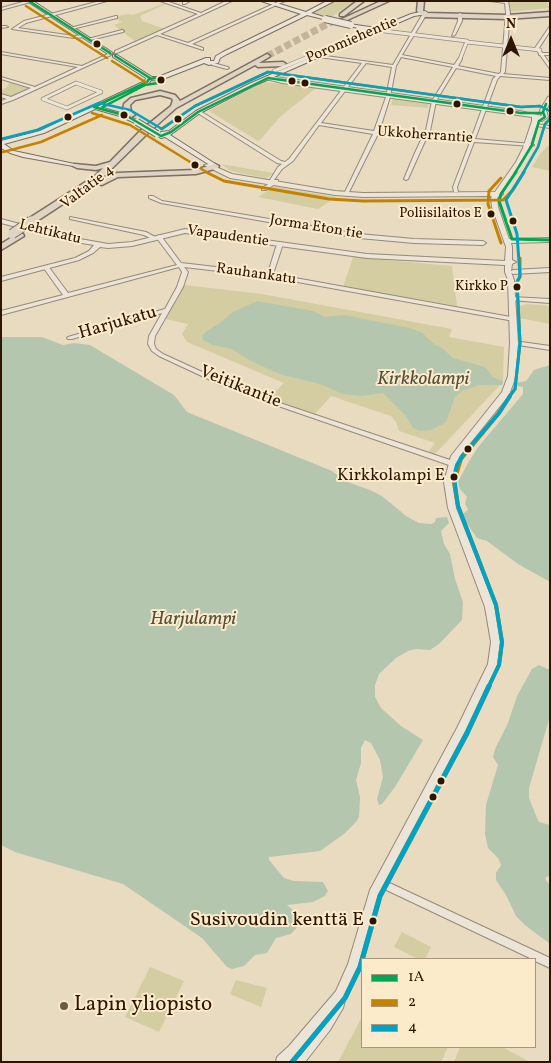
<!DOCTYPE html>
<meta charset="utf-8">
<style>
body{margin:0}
#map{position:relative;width:551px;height:1063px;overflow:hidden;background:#e9dbc0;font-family:Vollkorn,serif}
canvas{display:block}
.frame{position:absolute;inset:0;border:2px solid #2d1503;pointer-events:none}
.legend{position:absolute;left:361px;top:958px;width:175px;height:90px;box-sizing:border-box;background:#fcebcb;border:1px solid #a9957b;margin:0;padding:6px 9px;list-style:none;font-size:15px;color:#2d1503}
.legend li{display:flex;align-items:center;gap:10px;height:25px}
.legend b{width:25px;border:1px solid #a9957b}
.north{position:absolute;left:486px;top:15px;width:50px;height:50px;-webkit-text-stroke:4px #fcebcb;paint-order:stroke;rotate:0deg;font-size:14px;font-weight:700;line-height:20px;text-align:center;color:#2d1503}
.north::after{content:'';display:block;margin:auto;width:18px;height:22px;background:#2d1503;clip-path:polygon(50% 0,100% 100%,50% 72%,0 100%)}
</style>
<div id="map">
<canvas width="551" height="1063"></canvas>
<div class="frame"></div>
<ul class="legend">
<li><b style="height:6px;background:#00a651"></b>1A</li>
<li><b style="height:6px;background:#c48201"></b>2</li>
<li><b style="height:6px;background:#02a2c4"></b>4</li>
</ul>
<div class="north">N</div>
</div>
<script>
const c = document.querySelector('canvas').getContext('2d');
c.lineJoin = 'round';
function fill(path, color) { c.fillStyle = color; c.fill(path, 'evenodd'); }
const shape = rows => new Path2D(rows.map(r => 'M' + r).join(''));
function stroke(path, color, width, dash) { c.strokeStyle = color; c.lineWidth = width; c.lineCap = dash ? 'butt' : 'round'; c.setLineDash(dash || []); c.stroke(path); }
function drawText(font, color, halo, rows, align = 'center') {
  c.font = font + ' Vollkorn,serif'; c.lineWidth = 4; c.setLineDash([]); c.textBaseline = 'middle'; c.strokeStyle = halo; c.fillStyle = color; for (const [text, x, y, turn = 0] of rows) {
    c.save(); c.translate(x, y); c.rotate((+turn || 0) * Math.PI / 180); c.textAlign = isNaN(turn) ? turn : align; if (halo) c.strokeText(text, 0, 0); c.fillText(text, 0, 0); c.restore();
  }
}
const green = shape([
 [334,1,354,1,330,18,309,14],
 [508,1,546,1,550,8,509,12],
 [163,4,166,4,140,16,142,21,165,29,136,42,114,25,122,22,113,17,128,14,133,15],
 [10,82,30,88,11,96,1,94,1,90,6,88],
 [263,82,316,88,280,117,261,139,258,141,209,111],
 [393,98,429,102,428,108,391,105],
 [550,143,550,171,532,167,541,153,548,146],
 [221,164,244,168,274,173,266,178,239,173,229,170],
 [273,187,276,187,336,197,318,209,258,197],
 [353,257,452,266,457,306,343,287],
 [185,285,262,294,452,329,449,337,504,347,503,382,434,455,428,453,435,443,399,431,396,422,391,416,331,396,315,414,269,398,284,383,187,342,182,334,188,324,165,319],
 [528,304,550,306,550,324,519,318,520,306],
 [402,932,431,947,425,959,418,959,394,947],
 [150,967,184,981,159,1032,125,1017],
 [236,980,267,988,261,1007,230,994],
 [362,1017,362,1047,448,1047,441,1062,338,1062],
 [460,1047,502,1047,530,1062,454,1062]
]);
const water = shape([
 [257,301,313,311,325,317,344,315,409,328,421,332,435,345,442,348,453,358,485,367,493,377,503,382,502,385,479,385,462,391,455,397,446,422,431,430,420,431,413,428,406,416,383,393,361,396,343,394,320,384,282,375,253,362,232,349,213,345,203,340,202,336,208,330,220,323,233,312],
 [1,337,42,337,63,345,74,343,90,345,174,395,187,412,332,471,345,481,370,490,382,496,406,516,419,523,431,524,435,522,436,518,447,517,449,523,441,531,444,544,450,554,455,579,463,602,462,620,439,644,430,650,416,649,408,651,396,658,379,674,375,685,375,697,381,708,401,726,423,740,395,787,382,804,379,805,377,799,383,777,380,760,371,743,365,740,361,748,361,763,356,780,360,797,359,817,356,822,344,834,320,851,269,857,269,860,284,878,294,881,323,882,328,891,325,896,313,902,287,905,301,917,302,921,300,924,291,934,276,938,267,953,255,955,244,966,232,969,227,967,202,938,123,884,15,852,1,845],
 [550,365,550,582,518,564,487,541,477,538,466,522,461,522,459,517,468,510,465,503,467,497,460,489,458,482,469,461,479,446,523,394,523,387,514,385,515,383,526,381,534,370],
 [539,665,550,670,550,716,529,788,529,798,537,818,539,822,550,825,550,875,545,878,550,886,550,944,525,925,516,916,506,895,496,880,496,873,501,865,498,858,488,848,485,834,486,805,498,765,493,757,495,749,508,723,517,696,532,669]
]);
const trunkTunnel = shape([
 [267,56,337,19]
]);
const pedestrian = shape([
 [384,31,467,41,460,59],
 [467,42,540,50],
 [274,71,369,32,358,28],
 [76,83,101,92,67,108,43,99,76,83]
]);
const minor = shape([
 [27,1,34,1,1,10,1,8,27,1],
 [100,1,107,1,26,23,18,28,74,36,84,35,85,35,85,37,74,38,12,29,24,21,100,1],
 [160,1,166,1,201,13,226,1,232,1,160,34,188,43,280,1,285,1,192,44,203,48,203,50,157,35,117,53,115,53,115,51,198,14,160,1],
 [185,1,190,1,185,4,183,4,183,2,185,1],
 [490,1,508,1,510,13,505,72,503,74,550,78,550,80,500,76,497,80,475,139,532,144,534,145,532,146,474,142,457,187,458,192,454,192,453,187,470,142,428,138,425,141,408,179,406,180,404,179,414,155,421,140,423,138,378,134,348,194,344,195,344,194,373,134,319,125,293,161,282,169,274,180,278,180,278,182,266,190,262,190,262,188,270,183,270,180,278,167,282,164,277,163,196,112,200,111,281,161,285,162,289,159,362,63,319,57,318,57,318,55,393,65,422,15,424,14,426,15,402,55,454,65,459,58,460,58,462,59,458,66,499,74,501,72,506,13,505,3,490,1],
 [401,57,453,67,432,101,425,135,379,132,390,97,396,66,401,57],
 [366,63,392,67,386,97,374,131,321,123,366,63],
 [456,68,496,76,493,79,471,139,429,136,436,101,456,68],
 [460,13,462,14,462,21,455,35,452,36,458,21,458,14,460,13],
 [116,16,117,16,117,18,72,29,70,28,116,16],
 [1,26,6,26,8,27,1,28,1,26],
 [122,30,124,31,123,32,90,40,88,39,122,30],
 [1,52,82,66,108,54,111,55,13,100,1,104,1,101,7,99,1,97,1,94,11,97,31,88,1,79,1,77,35,87,78,67,1,54,1,52],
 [539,53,550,53,550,55,539,55,539,53],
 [213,63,228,67,229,68,227,69,212,65,212,63,213,63],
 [536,124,550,126,550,128,536,126,536,124],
 [149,196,153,196,162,201,359,234,414,239,483,241,486,243,483,245,414,243,359,238,161,203,149,198,149,196],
 [70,217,146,232,157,238,154,240,144,235,70,219,70,217],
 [159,235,161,236,181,263,268,273,277,244,280,242,283,244,273,274,516,318,516,320,514,321,270,277,184,267,188,272,183,287,155,336,154,344,156,349,163,354,224,382,234,384,262,397,453,461,454,463,453,465,449,465,258,399,231,387,221,385,159,356,152,351,148,344,149,336,162,313,72,339,68,339,67,338,68,337,165,309,177,287,182,272,179,267,1,315,1,311,63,295,43,267,44,266,48,266,68,293,177,265,156,237,159,235],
 [550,268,550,272,513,274,510,272,513,270,550,268],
 [512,297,550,299,550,303,510,300,510,298,512,297],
 [514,341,550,346,550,350,512,344,511,343,514,341],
 [381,879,550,958,550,968,535,961,535,959,532,959,378,886,376,883,378,880,381,879]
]);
const tertiary = shape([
 [550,26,550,31,539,48,550,64,550,69,535,48,550,26],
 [268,76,520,111,542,116,540,110,548,97,550,96,550,103,546,110,548,117,542,121,538,121,529,148,522,162,501,192,503,194,502,195,499,196,497,198,498,207,509,239,550,238,550,242,511,243,512,247,512,260,516,262,512,264,511,272,514,280,518,343,516,376,509,395,459,457,452,482,456,508,495,607,501,642,498,664,465,733,379,895,360,965,346,996,343,1008,330,1030,305,1062,276,1062,277,1057,289,1046,336,991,348,964,370,890,457,728,488,664,491,642,485,607,448,508,444,482,451,456,502,392,508,376,510,343,508,280,505,272,505,265,367,258,185,233,132,246,108,248,100,247,93,253,79,260,1,281,1,277,75,258,89,251,94,245,69,241,1,223,1,219,69,237,108,244,132,242,185,229,367,254,505,261,506,247,492,207,491,198,492,196,363,197,335,195,230,178,204,165,209,164,232,174,335,191,363,193,495,192,516,162,523,148,532,121,532,117,282,83,266,79,266,77,268,76]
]);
const secondary = shape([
 [27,1,33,1,113,53,108,54,27,1],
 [261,1,270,1,306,12,327,1,334,1,311,13,327,18,327,20,307,15,227,54,220,58,218,63,209,65,204,63,163,79,163,81,151,80,149,83,100,107,124,114,139,121,139,123,135,123,120,116,95,109,44,133,4,144,14,151,79,165,79,167,23,157,10,153,1,148,1,141,40,131,145,81,146,78,113,57,113,55,117,55,152,77,158,77,206,58,210,58,210,61,214,61,216,56,223,52,301,14,261,1],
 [425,11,428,13,427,14,414,16,253,86,200,113,170,135,217,165,217,167,213,167,165,137,161,138,158,136,161,132,169,131,196,111,249,84,372,31,349,26,349,24,377,28,411,14,425,11]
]);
const primary = shape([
 [418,1,424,1,423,11,426,13,507,15,550,12,550,16,507,19,424,17,417,11,418,1]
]);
const trunk = shape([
 [357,1,364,1,344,16,340,16,340,14,357,1],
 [381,1,389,1,345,21,340,20,381,1],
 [267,54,270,56,269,57,259,63,283,62,286,64,283,66,258,67,255,65,176,108,147,134,101,179,117,173,195,170,215,164,219,166,218,168,196,174,118,177,102,185,95,183,34,223,28,223,28,219,95,176,103,168,96,170,77,168,73,166,74,164,96,166,110,162,141,130,171,106,173,100,171,98,160,95,135,100,130,105,131,111,135,115,131,117,123,111,124,104,131,98,160,91,175,95,180,101,267,54],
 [17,234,23,234,24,236,1,250,1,244,17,234]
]);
const secondaryBridge = shape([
 [325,19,351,25],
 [137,122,157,134]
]);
const trunkBridge = shape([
 [12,234,31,221]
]);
const bus1Far1 = shape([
 [29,1,110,53],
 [115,56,150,78],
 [268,78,521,113,543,113],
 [94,107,147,82,149,79,156,78,161,80,158,83,145,85,103,107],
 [94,107,127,116,161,136],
 [161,136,171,132,198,112,268,78],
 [515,173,532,145,539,121,545,117,543,112,546,104]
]);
const bus1 = shape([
 [516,172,501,194,499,201,512,239,550,240]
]);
const bus2Far3 = shape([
 [26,6,107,58],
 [112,61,147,83],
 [92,113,130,125,208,173],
 [161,129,195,106,268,72,521,107,540,106,550,111],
 [3,152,41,142,102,115],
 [523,173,538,147,545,124,550,119]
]);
const bus2Far2 = shape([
 [206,172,224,181,329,199,363,201,503,200,513,190,524,172],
 [501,178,489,191,488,204,501,243],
 [509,397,515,389,520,343,517,282,520,277,520,258]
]);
const bus2Far1 = shape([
 [488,688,499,665,502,642,496,605,458,506,454,482,461,459,499,413,510,396]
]);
const bus2 = shape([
 [292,1062,345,998,360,967,380,896,467,733,489,686]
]);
const bus3Far3 = shape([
 [1,139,37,130,99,103,130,110,162,129,195,106,268,72,521,107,540,106,550,111],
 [523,173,538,147,545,124,550,119]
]);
const bus3Far2 = shape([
 [509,397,515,389,520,343,517,282,520,276,517,234,506,200,524,172]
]);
const bus3Far1 = shape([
 [488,688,499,665,502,642,496,605,458,506,454,477,457,465,463,455,499,413,510,396]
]);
const bus3 = shape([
 [292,1062,345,998,360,967,380,896,467,733,489,686]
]);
const markers = [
 [97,44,4.5,"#2d1503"],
 [161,80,4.5,"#2d1503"],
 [292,81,4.5,"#2d1503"],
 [305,83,4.5,"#2d1503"],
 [457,104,4.5,"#2d1503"],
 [510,111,4.5,"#2d1503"],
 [124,115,4.5,"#2d1503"],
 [68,117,4.5,"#2d1503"],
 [178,119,4.5,"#2d1503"],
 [195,165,4.5,"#2d1503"],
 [491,214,4.5,"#2d1503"],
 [513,221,4.5,"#2d1503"],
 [517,287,4.5,"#2d1503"],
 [468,449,4.5,"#2d1503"],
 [454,477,4.5,"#2d1503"],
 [441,781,4.5,"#2d1503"],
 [433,797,4.5,"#2d1503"],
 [373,921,4.5,"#2d1503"],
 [64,1006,5,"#6f5a45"]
];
const farBusnames = [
 ["Poliisilaitos E",482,214],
 ["Kirkko P",508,287]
];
const farStreetnames = [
 ["Poromiehentie",352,41,-23],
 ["Ukkoherrantie",425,136,4],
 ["Valtatie 4",88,188,-37],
 ["Jorma Eton tie",316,228,9],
 ["Lehtikatu",50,233,14],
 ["Vapaudentie",228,237,8],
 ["Rauhankatu",256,275,8]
];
const busNames = [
 ["Kirkkolampi E",445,477]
];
const streetNames = [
 ["Harjukatu",118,324,-16],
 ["Veitikantie",240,388,22]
];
const waterNames = [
 ["Kirkkolampi",423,381],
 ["Harjulampi",193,621]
];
const nearBusnames = [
 ["Susivoudin kenttä E",364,921]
];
const nearPoinames = [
 ["Lapin yliopisto",74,1006]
];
fill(green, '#d3cda1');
fill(water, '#b5c6ae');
stroke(trunkTunnel, '#c3b39a', 7, [7, 3]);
stroke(pedestrian, '#958a78', 4.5);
stroke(minor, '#958a78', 2);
stroke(tertiary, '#958a78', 2);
stroke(secondary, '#7a6f60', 2);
stroke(primary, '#7a6f60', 3);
stroke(trunk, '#7a6f60', 3);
stroke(pedestrian, '#ece4d7', 3);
fill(minor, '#ece4d7');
fill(tertiary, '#ece4d7');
fill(secondary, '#ece4d7');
fill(primary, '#dfd4c3');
fill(trunk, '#dfd4c3');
stroke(secondaryBridge, '#7a6f60', 8, []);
stroke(trunkBridge, '#7a6f60', 11, []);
stroke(secondaryBridge, '#ece4d7', 6);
stroke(trunkBridge, '#dfd4c3', 9);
stroke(bus1Far1, '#00a651', 2.5);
stroke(bus1, '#00a651', 3);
stroke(bus2Far3, '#c48201', 2.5);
stroke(bus2Far2, '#c48201', 3);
stroke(bus2Far1, '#c48201', 4);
stroke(bus2, '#c48201', 5);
stroke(bus3Far3, '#02a2c4', 2.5);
stroke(bus3Far2, '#02a2c4', 3);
stroke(bus3Far1, '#02a2c4', 4);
stroke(bus3, '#02a2c4', 5);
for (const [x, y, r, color] of markers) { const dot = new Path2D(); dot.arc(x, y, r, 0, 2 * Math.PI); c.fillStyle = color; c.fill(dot); stroke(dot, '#fcebcb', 2); }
drawText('14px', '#2d1503', '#fcebcb', farBusnames, 'right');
drawText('15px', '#2d1503', '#fcebcb', farStreetnames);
drawText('17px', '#2d1503', '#fcebcb', busNames, 'right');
drawText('18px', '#2d1503', '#fcebcb', streetNames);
drawText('italic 19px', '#55503c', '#fcebcb', waterNames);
drawText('20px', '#2d1503', '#fcebcb', nearBusnames, 'right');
drawText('21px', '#2d1503', '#fcebcb', nearPoinames, 'left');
</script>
